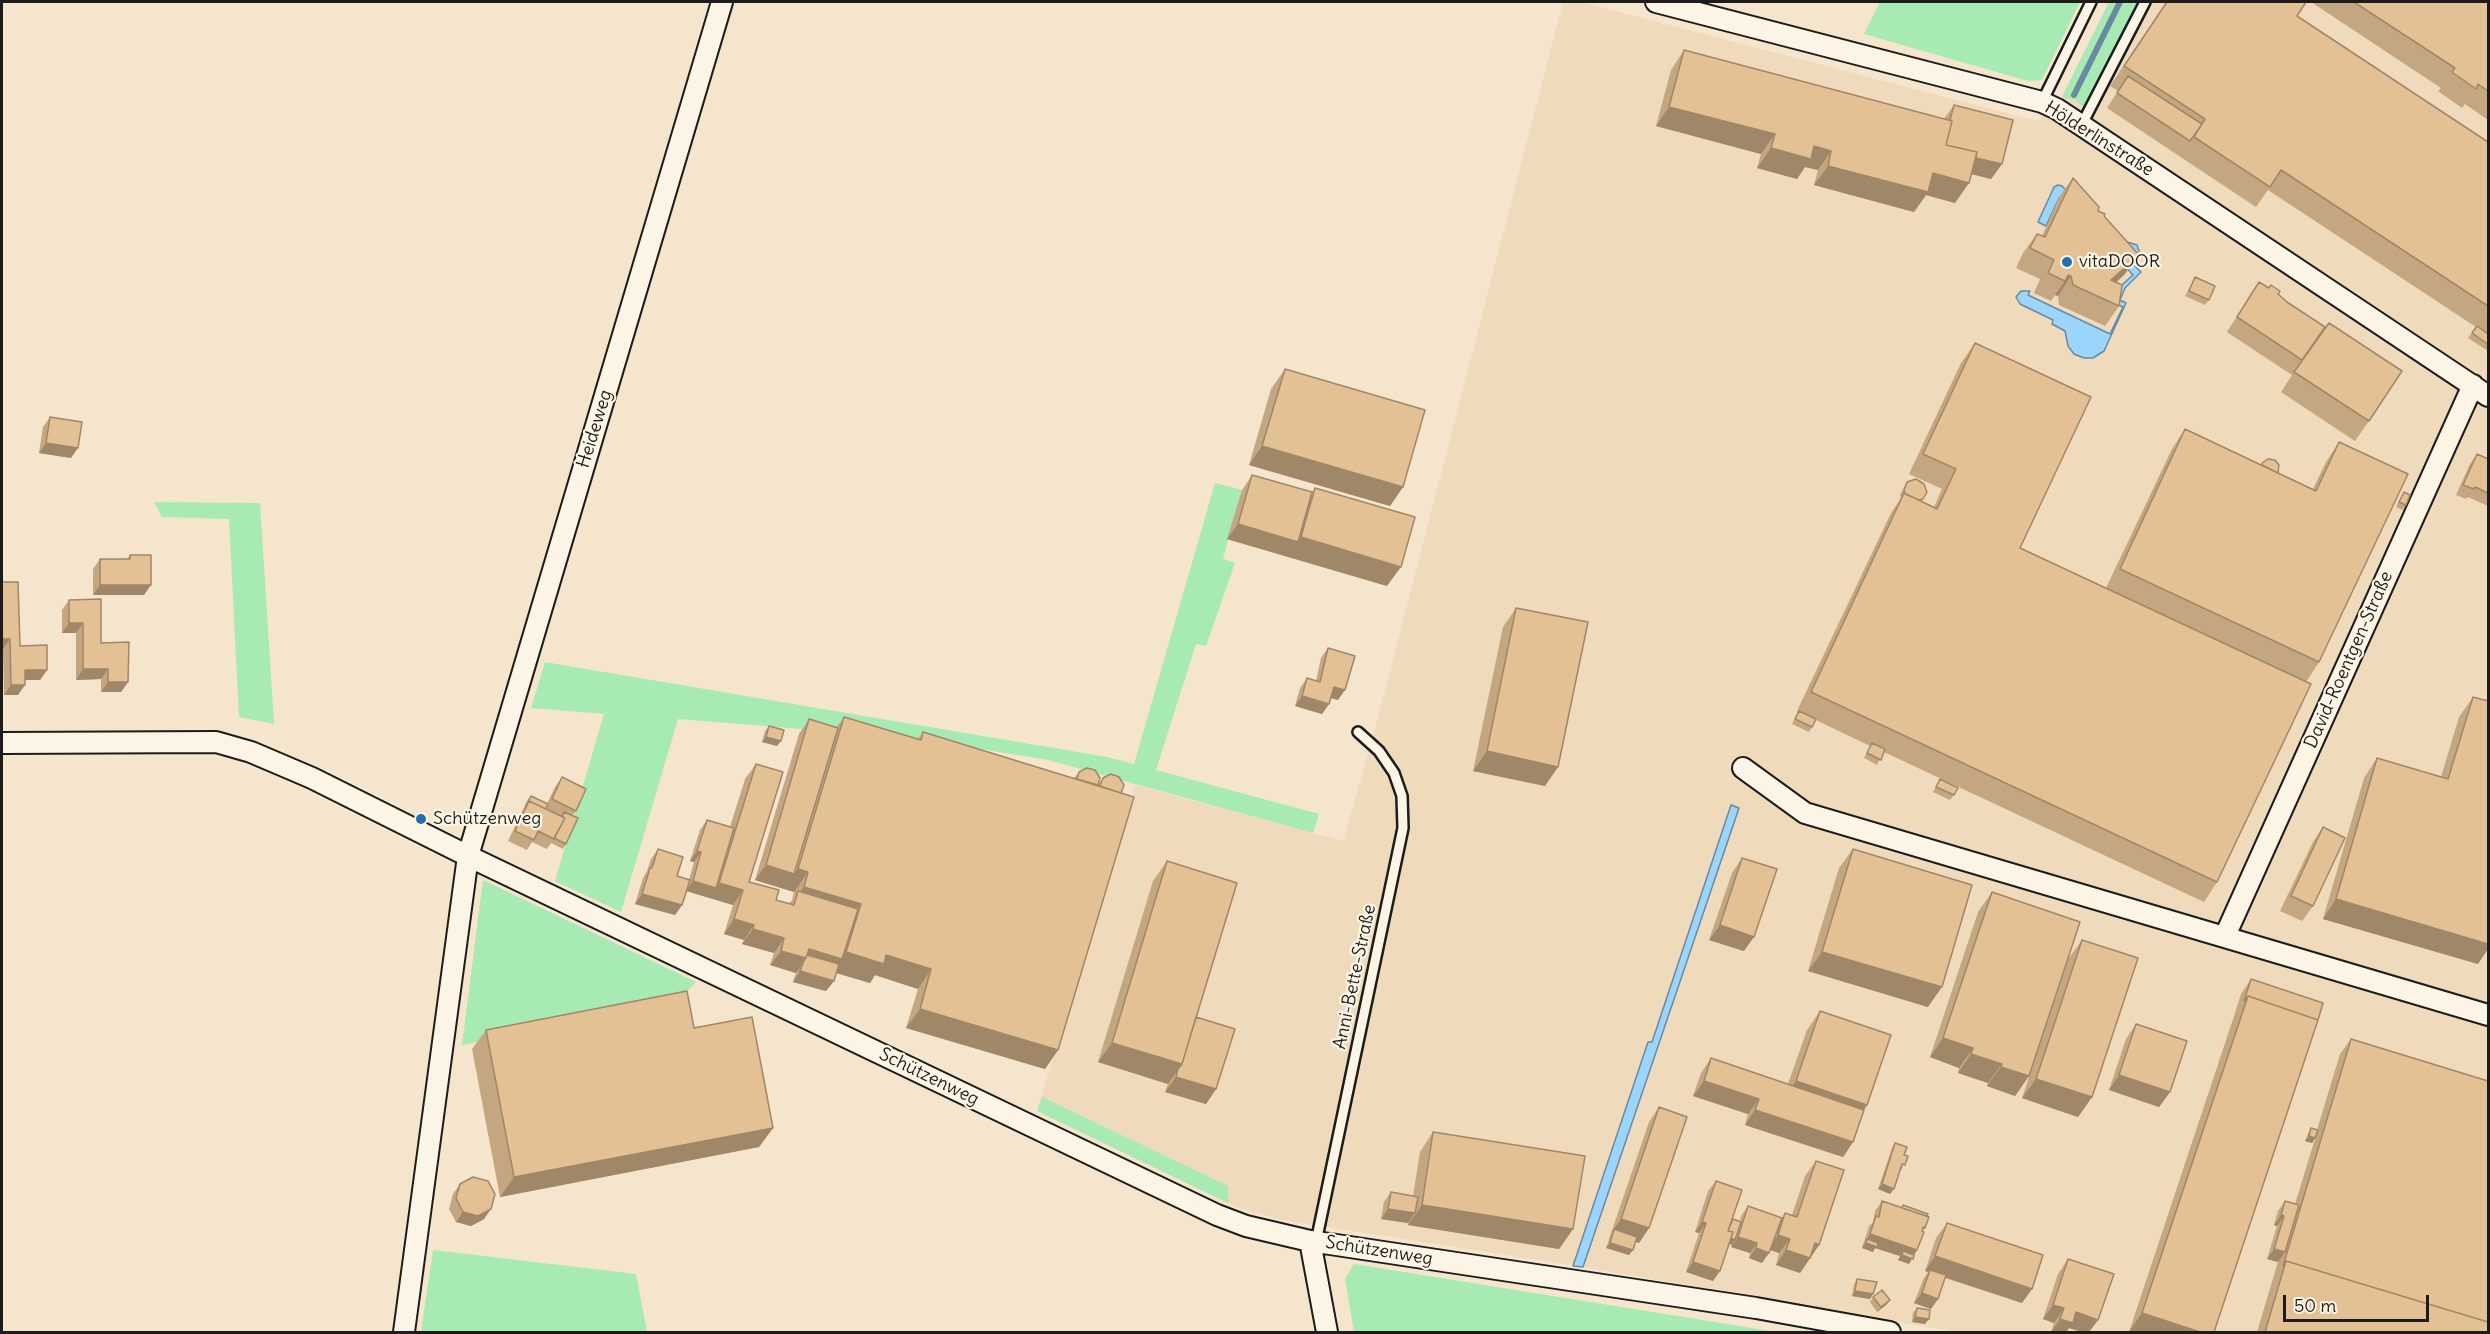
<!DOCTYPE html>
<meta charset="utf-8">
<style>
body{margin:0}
#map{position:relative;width:2490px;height:1334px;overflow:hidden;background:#f5e5cd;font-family:Delius,sans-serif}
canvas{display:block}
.frame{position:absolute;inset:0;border:3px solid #1c1c1c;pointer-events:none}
.scale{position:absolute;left:2283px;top:1295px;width:146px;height:27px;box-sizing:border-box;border:3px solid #1c1c1c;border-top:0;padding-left:8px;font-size:18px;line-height:21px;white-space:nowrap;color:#1c1c1c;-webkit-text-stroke:4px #fcf5e5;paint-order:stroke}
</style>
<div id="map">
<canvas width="2490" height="1334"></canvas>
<div class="frame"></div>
<div class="scale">50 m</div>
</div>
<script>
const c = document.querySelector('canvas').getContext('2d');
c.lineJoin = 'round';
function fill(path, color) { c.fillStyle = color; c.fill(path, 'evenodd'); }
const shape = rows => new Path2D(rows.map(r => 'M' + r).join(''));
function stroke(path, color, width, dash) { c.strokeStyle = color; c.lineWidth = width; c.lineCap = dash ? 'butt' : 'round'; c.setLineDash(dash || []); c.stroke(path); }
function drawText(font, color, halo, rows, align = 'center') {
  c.font = font + ' Delius,sans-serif'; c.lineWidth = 4.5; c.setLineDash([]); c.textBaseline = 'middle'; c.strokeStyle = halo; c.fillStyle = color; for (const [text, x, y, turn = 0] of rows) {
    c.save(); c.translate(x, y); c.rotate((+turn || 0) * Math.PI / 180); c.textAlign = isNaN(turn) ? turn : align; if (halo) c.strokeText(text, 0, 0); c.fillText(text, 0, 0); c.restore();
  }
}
const built = shape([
 [1563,2,1581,2,2037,121,2062,97,2109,2,2488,2,2488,1332,1957,1332,1583,1267,1282,1220,1238,1208,1037,1111,1135,785,1343,841,1375,729]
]);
const green = shape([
 [1880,2,2080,2,2042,80,2028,81,1864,34],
 [2109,2,2138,2,2083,107,2076,100,2062,97],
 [1215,483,1242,490,1223,559,1235,563,1206,646,1196,644,1156,770,1319,814,1313,833,1048,760,912,738,678,719,621,912,555,881,604,714,531,708,545,662,1107,757,1134,764],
 [154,502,260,503,274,724,239,717,229,519,162,517],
 [483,880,696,982,675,1003,462,1045],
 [1042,1097,1228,1186,1228,1203,1037,1111],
 [433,1250,636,1274,647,1332,421,1332],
 [1354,1264,1777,1332,1354,1332,1345,1279]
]);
const water = shape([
 [2058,185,2062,186,2091,216,2074,214,2059,198,2046,226,2038,222,2054,187,2058,185],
 [2094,232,2137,245,2140,254,2134,265,2141,272,2125,288,2120,300,2126,303,2104,351,2093,358,2084,358,2074,354,2068,346,2065,331,2052,324,2053,320,2020,304,2016,297,2021,291,2030,291,2028,295,2110,334,2123,307,2106,299,2133,275,2094,232],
 [1731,805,1739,808,1583,1267,1573,1266,1648,1042,1652,1042,1731,805]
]);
const stream = shape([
 [2074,95,2120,2]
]);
const service = shape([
 [2042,102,2091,2],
 [2081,126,2145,2],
 [1316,1242,1403,828,1402,796,1394,773,1379,751,1358,732]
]);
const minor = shape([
 [1656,2,2042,102,2057,109,2488,396],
 [2,743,216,742,251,752,312,778,468,856,1217,1215,1246,1226,1310,1241,1756,1308,1890,1332],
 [1743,768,1805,813,2488,1015],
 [2225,936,2473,385],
 [1310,1241,1327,1332],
 [404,1332,468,856,722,2]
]);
const wall = shape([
 [2166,2,2306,2,2297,16,2488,142,2488,351,2468,338,2476,327,2268,190,2256,207,2107,108,2118,91,2110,86],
 [2311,2,2488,2,2488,120,2465,104,2462,108,2438,91,2441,88],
 [1684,50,1944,119,1954,105,2002,164,1991,179,1972,174,1955,203,1926,195,1914,212,1814,185,1818,170,1805,167,1797,179,1757,168,1761,154,1656,126,1671,70],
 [2073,178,2098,211,2104,216,2125,274,2116,282,2119,306,2105,326,2059,305,2058,296,2055,295,2051,301,2034,293,2040,279,2016,268,2023,253,2037,234,2042,236,2059,197],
 [2195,277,2209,300,2205,305,2185,296],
 [2259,282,2278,294,2369,421,2355,441,2281,392,2292,375,2227,332,2249,297],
 [1975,343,2020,548,2106,588,2172,449,2185,429,2261,465,2262,463,2278,473,2313,489,2326,462,2339,442,2319,662,2306,682,2217,882,2204,902,1884,752,1877,765,1864,758,1870,746,1816,720,1809,732,1792,724,1798,712,1797,711,1891,513,1901,498,1900,495,1907,482,1923,499,1922,501,1934,507,1942,489,1909,474,1961,363],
 [1285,369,1403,487,1390,506,1249,465,1271,389],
 [50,417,71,458,39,453,43,427],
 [2477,454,2488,459,2488,506,2468,497,2466,499,2456,495,2470,464],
 [1252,475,1312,492,1315,488,1387,586,1227,539,1242,490],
 [2404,492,2406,505,2402,510,2396,507],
 [130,555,144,595,93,595,93,569,100,559,127,559],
 [2,582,20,646,47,670,40,680,25,680,18,695,4,695,3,649,2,649],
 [69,600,101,643,128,682,121,692,101,692,101,679,76,680,76,633,62,633,62,610],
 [1516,608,1545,786,1473,771,1503,627],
 [1328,648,1338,700,1331,698,1329,704,1322,714,1295,706,1300,688,1307,678,1316,681,1321,658],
 [2473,697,2478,964,2323,919,2364,778,2377,758,2441,777,2459,717],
 [844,717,918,739,923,732,1074,778,1079,772,1098,785,1103,778,1058,1050,1045,1069,906,1028,918,989,875,975,870,983,836,973,834,981,826,991,793,982,796,973,770,965,774,953,742,944,744,940,724,934,733,905,687,891,682,905,675,915,635,904,643,878,647,871,651,859,658,849,677,876,689,880,694,862,690,861,700,830,707,820,730,827,745,779,756,764,749,882,776,900,789,904,792,900,794,892,755,880,799,734,809,719,836,728],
 [769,726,777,746,762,742,765,731],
 [562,777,576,811,572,816,566,844,563,849,551,843,547,849,532,842,527,850,508,841,527,801,531,796,547,804,555,787],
 [1940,779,1954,795,1950,800,1933,792],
 [2323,827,2313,906,2302,921,2280,911,2313,842],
 [1853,849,1928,1007,1808,971,1839,868],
 [1742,858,1744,951,1709,940,1732,873],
 [1167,861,1196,1017,1216,1089,1206,1104,1165,1092,1168,1084,1098,1062,1153,881],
 [1992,892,2029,1076,2015,1096,1987,1086,1988,1083,1958,1073,1959,1068,1930,1057,1978,912],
 [2082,940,2092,1097,2078,1117,2022,1098,2068,959],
 [2251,979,2214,1332,2129,1332,2234,1016,2241,994],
 [1820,1011,1867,1105,1864,1110,1853,1142,1843,1157,1745,1125,1748,1114,1693,1096,1701,1073,1711,1058,1788,1084,1807,1030],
 [2136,1024,2170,1092,2159,1107,2109,1090,2126,1039],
 [694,1028,773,1128,759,1147,500,1197,472,1049,486,1030],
 [2351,1039,2488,1332,2257,1332,2278,1262,2267,1259,2277,1226,2274,1225,2278,1211,2285,1201,2295,1204,2315,1139,2312,1143,2305,1141,2308,1133,2311,1128,2317,1130,2340,1054],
 [1659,1107,1649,1228,1639,1243,1636,1242,1629,1255,1606,1248,1649,1122],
 [1433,1132,1573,1229,1559,1249,1408,1225,1408,1223,1381,1219,1384,1202,1391,1192,1413,1196,1420,1152],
 [1895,1143,1904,1155,1902,1170,1900,1169,1890,1194,1878,1189,1892,1148],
 [1816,1161,1819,1245,1800,1273,1776,1265,1779,1253,1770,1250,1762,1263,1749,1258,1750,1253,1731,1247,1732,1245,1729,1244,1713,1281,1686,1272,1699,1233,1695,1232,1708,1191,1716,1181,1733,1219,1740,1221,1741,1216,1748,1206,1782,1218,1785,1213,1792,1215,1805,1176],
 [460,1184,484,1219,471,1226,456,1222,449,1209,453,1194],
 [1882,1201,1902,1207,1903,1205,1925,1228,1922,1232,1917,1250,1909,1264,1898,1260,1900,1256,1875,1248,1873,1252,1862,1248,1869,1226,1873,1222,1875,1211],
 [1947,1223,2022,1303,1945,1278,1938,1299,1931,1309,1914,1303,1923,1280,1928,1272,1925,1271,1936,1238],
 [2068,1259,2098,1320,2089,1332,2082,1332,2069,1328,2066,1332,2051,1332,2054,1323,2043,1319,2058,1274],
 [1857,1279,1873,1294,1870,1299,1852,1296,1854,1284],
 [1873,1297,1890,1300,1886,1305,1877,1312,1870,1302],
 [1917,1308,1925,1324,1912,1322,1913,1313]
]);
const shadedWall = shape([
 [1669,107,1775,134,1761,154,1656,126],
 [1814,146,1831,151,1818,170,1805,167,1797,179,1757,168,1771,148],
 [1943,150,2002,164,1991,179,1932,164],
 [1828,166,1933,173,1969,183,1955,203,1926,195,1914,212,1814,185],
 [2139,255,2125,274,2100,297,2111,280],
 [2068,275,2071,276,2058,296,2055,295,2065,281],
 [46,443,78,448,71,458,39,453],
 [1262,446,1403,487,1390,506,1249,465],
 [1238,524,1298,542,1301,537,1401,567,1387,586,1227,539],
 [100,585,151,585,144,595,93,595],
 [69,623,83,623,76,633,62,633],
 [2,639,10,639,3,649,2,649],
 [83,669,108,669,101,679,76,680],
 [25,670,47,670,40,680,18,680],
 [108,682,128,682,121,692,101,692],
 [11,685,25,685,18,695,4,695],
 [1334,687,1345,690,1338,700,1327,697],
 [1302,696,1329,704,1322,714,1295,706],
 [766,737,781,741,777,746,762,742],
 [1487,751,1558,767,1545,786,1473,771],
 [697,851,701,852,694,862,690,861],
 [766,865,794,874,798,869,808,872,794,892,755,880],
 [693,881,716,888,719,883,743,890,733,905,686,891],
 [804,887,861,904,847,923,794,905,796,897],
 [642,894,682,905,675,915,635,904],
 [2336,899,2488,944,2488,949,2478,964,2323,919],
 [734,919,754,925,744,940,724,934],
 [1720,925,1754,937,1744,951,1709,940],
 [753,929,784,938,774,953,742,944],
 [809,949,841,959,846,952,886,955,931,969,918,989,875,975,870,983,803,963,796,973,770,965,781,951],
 [1822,952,1942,987,1928,1007,1808,971],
 [800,971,834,981,826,991,793,982],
 [920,1009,1058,1050,1045,1069,906,1028],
 [1943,1038,1973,1048,1959,1068,1930,1057],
 [1112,1043,1182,1064,1168,1084,1098,1062],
 [1971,1054,2002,1064,1988,1083,1958,1073],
 [2001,1067,2029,1076,2015,1096,1987,1086],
 [2119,1075,2170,1092,2159,1107,2109,1090],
 [1176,1077,1216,1089,1206,1104,1165,1092],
 [2036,1079,2092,1097,2078,1117,2022,1098],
 [1704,1081,1759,1099,1748,1114,1693,1096],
 [1796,1081,1867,1105,1854,1124,1782,1101],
 [1755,1110,1853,1142,1843,1157,1745,1125],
 [773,1128,759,1147,500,1197,514,1177],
 [2309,1136,2315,1138,2312,1143,2305,1141],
 [1882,1184,1894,1189,1890,1194,1878,1189],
 [1422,1205,1573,1229,1559,1249,1408,1225],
 [491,1209,484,1219,471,1226,456,1222,463,1212],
 [1388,1209,1415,1213,1408,1223,1381,1219],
 [2281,1215,2284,1216,2277,1226,2274,1225],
 [1621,1219,1649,1228,1639,1243,1612,1234,1614,1229],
 [1702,1222,1706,1223,1699,1233,1695,1232],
 [1870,1234,1917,1250,1909,1264,1898,1260,1903,1251,1900,1256,1875,1248,1873,1252,1862,1248],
 [1778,1235,1790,1239,1779,1253,1768,1249],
 [1725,1236,1735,1240,1732,1245,1721,1241],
 [1738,1237,1757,1243,1750,1253,1731,1247],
 [1610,1243,1633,1250,1629,1255,1606,1248],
 [1815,1243,1819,1245,1800,1273,1776,1265,1786,1250],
 [1756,1248,1769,1253,1762,1263,1749,1258],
 [2274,1249,2285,1252,2278,1262,2267,1259],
 [1935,1256,2032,1289,2022,1303,1929,1272,1930,1270,1928,1272,1925,1271],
 [1693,1262,1720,1271,1713,1281,1686,1272],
 [1855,1291,1873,1294,1870,1299,1852,1296],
 [1922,1293,1938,1299,1931,1309,1914,1303],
 [1890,1300,1886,1305,1877,1312,1881,1307],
 [2053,1305,2064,1308,2054,1323,2043,1319],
 [2076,1312,2098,1320,2089,1332,2082,1332,2069,1328,2066,1332,2051,1332,2060,1319],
 [2142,1313,2200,1332,2129,1332],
 [1915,1317,1929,1319,1925,1324,1912,1322]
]);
const building = shape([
 [2167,2,2306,2,2297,16,2488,142,2488,306,2281,170,2270,187,2194,137,2205,119,2124,66,2167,2],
 [2354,2,2488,2,2488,91,2478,84,2476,89,2452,72,2455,68,2354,2],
 [1684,50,1952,121,1946,145,1977,152,1969,183,1933,173,1928,192,1828,166,1831,151,1814,146,1811,159,1771,148,1775,134,1669,107,1684,50],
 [2128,76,2202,124,2190,141,2117,93,2128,76],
 [1954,105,2013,120,2002,164,1976,158,1977,152,1946,145,1952,121,1950,120,1954,105],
 [2073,178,2099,207,2098,211,2105,214,2104,216,2139,255,2111,280,2122,285,2119,306,2073,285,2071,276,2068,275,2065,281,2048,273,2054,260,2030,248,2037,234,2045,237,2073,178],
 [2195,277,2215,286,2209,300,2189,291,2195,277],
 [2259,282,2269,288,2271,285,2280,291,2278,294,2287,302,2325,327,2302,360,2237,317,2259,282],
 [2329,323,2402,371,2369,421,2294,372,2329,323],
 [2477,326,2488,334,2488,344,2472,333,2477,326],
 [1975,343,2091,397,2020,548,2311,684,2217,882,1811,692,1904,493,1937,509,1956,469,1923,454,1975,343],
 [1285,369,1425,410,1403,487,1262,446,1285,369],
 [50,417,82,422,78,448,46,443,50,417],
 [2185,429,2316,491,2339,442,2408,474,2319,662,2120,569,2185,429],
 [2477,454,2488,459,2488,493,2475,487,2474,489,2463,485,2477,454],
 [2268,459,2275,460,2279,465,2278,473,2262,465,2262,463,2268,459],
 [1252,475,1312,492,1298,542,1238,524,1252,475],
 [1916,479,1924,484,1927,492,1923,499,1919,500,1905,494,1904,490,1907,482,1916,479],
 [1315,488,1415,517,1401,567,1301,537,1315,488],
 [2404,492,2410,495,2406,505,2399,502,2404,492],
 [130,555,151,555,151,585,100,585,100,559,130,559,130,555],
 [2,582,18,582,20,646,47,645,47,670,25,670,25,685,11,685,10,639,2,639,2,582],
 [101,599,101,643,129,642,128,682,108,682,108,669,83,669,83,623,69,623,69,600,101,599],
 [1516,608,1588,622,1558,767,1487,751,1516,608],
 [1328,648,1355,656,1345,690,1334,687,1329,704,1302,696,1307,678,1320,682,1328,648],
 [2473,697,2488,701,2488,944,2336,899,2377,758,2448,779,2473,697],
 [1799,711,1816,719,1812,727,1795,719,1799,711],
 [844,717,921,740,923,732,1134,797,1058,1050,920,1009,931,969,886,955,884,964,846,952,861,904,804,887,808,872,798,869,844,717],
 [809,719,838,728,794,874,766,865,809,719],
 [769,726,784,730,781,741,766,737,769,726],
 [1872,743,1885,749,1881,760,1867,753,1872,743],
 [756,764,783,772,749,882,779,890,776,900,794,905,798,891,858,909,842,959,809,949,806,958,781,951,784,938,753,929,754,925,734,919,743,890,719,883,756,764],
 [1087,768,1095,770,1100,778,1098,785,1077,779,1079,772,1087,768],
 [1111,774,1119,777,1124,785,1121,793,1100,786,1103,778,1111,774],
 [562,777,586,789,576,811,552,799,562,777],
 [1940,779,1958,788,1954,795,1936,787,1940,779],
 [531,796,548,804,546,809,529,801,526,806,531,796],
 [529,801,565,818,554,839,538,831,534,840,515,831,529,801],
 [564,812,578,818,566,844,554,838,565,818,562,817,564,812],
 [707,820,734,828,716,888,693,881,701,852,697,851,707,820],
 [2323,827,2345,838,2313,906,2291,896,2323,827],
 [658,849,683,857,677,876,690,880,682,905,642,894,650,868,652,868,658,849],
 [1853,849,1972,885,1942,987,1822,952,1853,849],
 [1742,858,1777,869,1754,937,1720,925,1742,858],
 [1167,861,1237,883,1182,1064,1112,1043,1167,861],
 [1992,892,2080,922,2029,1076,2001,1067,2002,1064,1971,1054,1973,1048,1943,1038,1992,892],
 [2082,940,2138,958,2092,1097,2036,1079,2082,940],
 [807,955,839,964,834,981,800,971,803,963,807,955],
 [2251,979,2323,1003,2318,1020,2248,996,2245,1001,2244,1001,2251,979],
 [687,991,694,1028,752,1017,773,1128,514,1177,486,1030,687,991],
 [2248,996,2318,1020,2214,1332,2200,1332,2142,1313,2248,996],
 [1820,1011,1891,1035,1867,1105,1796,1081,1820,1011],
 [1196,1017,1235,1029,1216,1089,1176,1077,1178,1069,1182,1064,1196,1017],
 [2136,1024,2187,1041,2170,1092,2119,1075,2136,1024],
 [2351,1039,2488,1081,2488,1322,2286,1261,2283,1266,2351,1039],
 [1711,1058,1864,1110,1853,1142,1755,1110,1759,1099,1704,1081,1711,1058],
 [1659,1107,1687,1117,1649,1228,1621,1219,1659,1107],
 [2311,1128,2318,1130,2315,1138,2309,1136,2311,1128],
 [1433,1132,1585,1156,1573,1229,1422,1205,1433,1132],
 [1895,1143,1907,1147,1904,1155,1908,1156,1905,1165,1902,1164,1894,1189,1882,1184,1895,1143],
 [1816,1161,1844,1170,1819,1245,1815,1243,1810,1258,1786,1250,1790,1239,1778,1235,1785,1213,1797,1217,1816,1161],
 [473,1177,488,1181,495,1194,491,1209,478,1216,463,1212,456,1198,460,1184,473,1177],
 [1716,1181,1742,1190,1728,1231,1733,1232,1720,1271,1693,1262,1706,1223,1702,1222,1716,1181],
 [1391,1192,1418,1197,1415,1213,1388,1209,1391,1192],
 [1882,1201,1929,1217,1925,1228,1923,1227,1922,1231,1924,1232,1917,1250,1870,1234,1876,1216,1879,1217,1882,1201],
 [2285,1201,2299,1205,2285,1252,2274,1249,2284,1216,2281,1215,2285,1201],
 [1903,1205,1928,1214,1927,1216,1902,1208,1903,1205],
 [1748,1206,1782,1218,1769,1253,1756,1248,1757,1243,1738,1237,1748,1206],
 [1733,1219,1741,1222,1735,1240,1731,1238,1733,1232,1728,1231,1733,1219],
 [1947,1223,2043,1255,2032,1289,1935,1256,1947,1223],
 [1614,1229,1637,1237,1633,1250,1610,1243,1614,1229],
 [1867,1239,1878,1243,1877,1247,1866,1243,1867,1239],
 [1903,1251,1914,1255,1913,1259,1902,1255,1903,1251],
 [2068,1259,2114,1274,2098,1320,2076,1312,2073,1323,2060,1319,2064,1308,2053,1305,2068,1259],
 [2286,1261,2488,1322,2488,1332,2265,1332,2286,1261],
 [1930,1270,1946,1275,1938,1299,1922,1293,1930,1270],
 [1857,1279,1877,1282,1873,1294,1855,1291,1857,1279],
 [1882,1290,1890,1300,1881,1307,1873,1297,1882,1290],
 [1917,1308,1930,1310,1929,1319,1915,1317,1917,1308]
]);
const markers = [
 [2067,262,6,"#1f6fb2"],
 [421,819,6,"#1f6fb2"]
];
const streetNames = [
 ["Hölderlinstraße",2099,139,32],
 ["Heideweg",595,429,-73],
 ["David-Roentgen-Straße",2349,660,-66],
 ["Anni-Bette-Straße",1355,977,-78],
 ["Schützenweg",929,1077,26],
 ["Schützenweg",1379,1251,9]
];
const poiNames = [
 ["vitaDOOR",2079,262],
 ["Schützenweg",433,819]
];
fill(built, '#f0dabc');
fill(green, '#a7eab3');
fill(water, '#9bd5fb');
stroke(water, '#688ba2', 1.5);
stroke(stream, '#688ba2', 6);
stroke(service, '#1c1c1c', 14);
stroke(minor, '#1c1c1c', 24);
stroke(service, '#fcf5e5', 9);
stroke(minor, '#fcf5e5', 20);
fill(wall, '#c4a680');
fill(shadedWall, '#a08768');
fill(building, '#e4c195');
stroke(building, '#a08768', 1.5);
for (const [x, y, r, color] of markers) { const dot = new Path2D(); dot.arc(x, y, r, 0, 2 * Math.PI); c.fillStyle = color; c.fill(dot); stroke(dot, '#fcf5e5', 2); }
drawText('18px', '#1c1c1c', '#fcf5e5', streetNames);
drawText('18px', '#1c1c1c', '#fcf5e5', poiNames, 'left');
</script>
